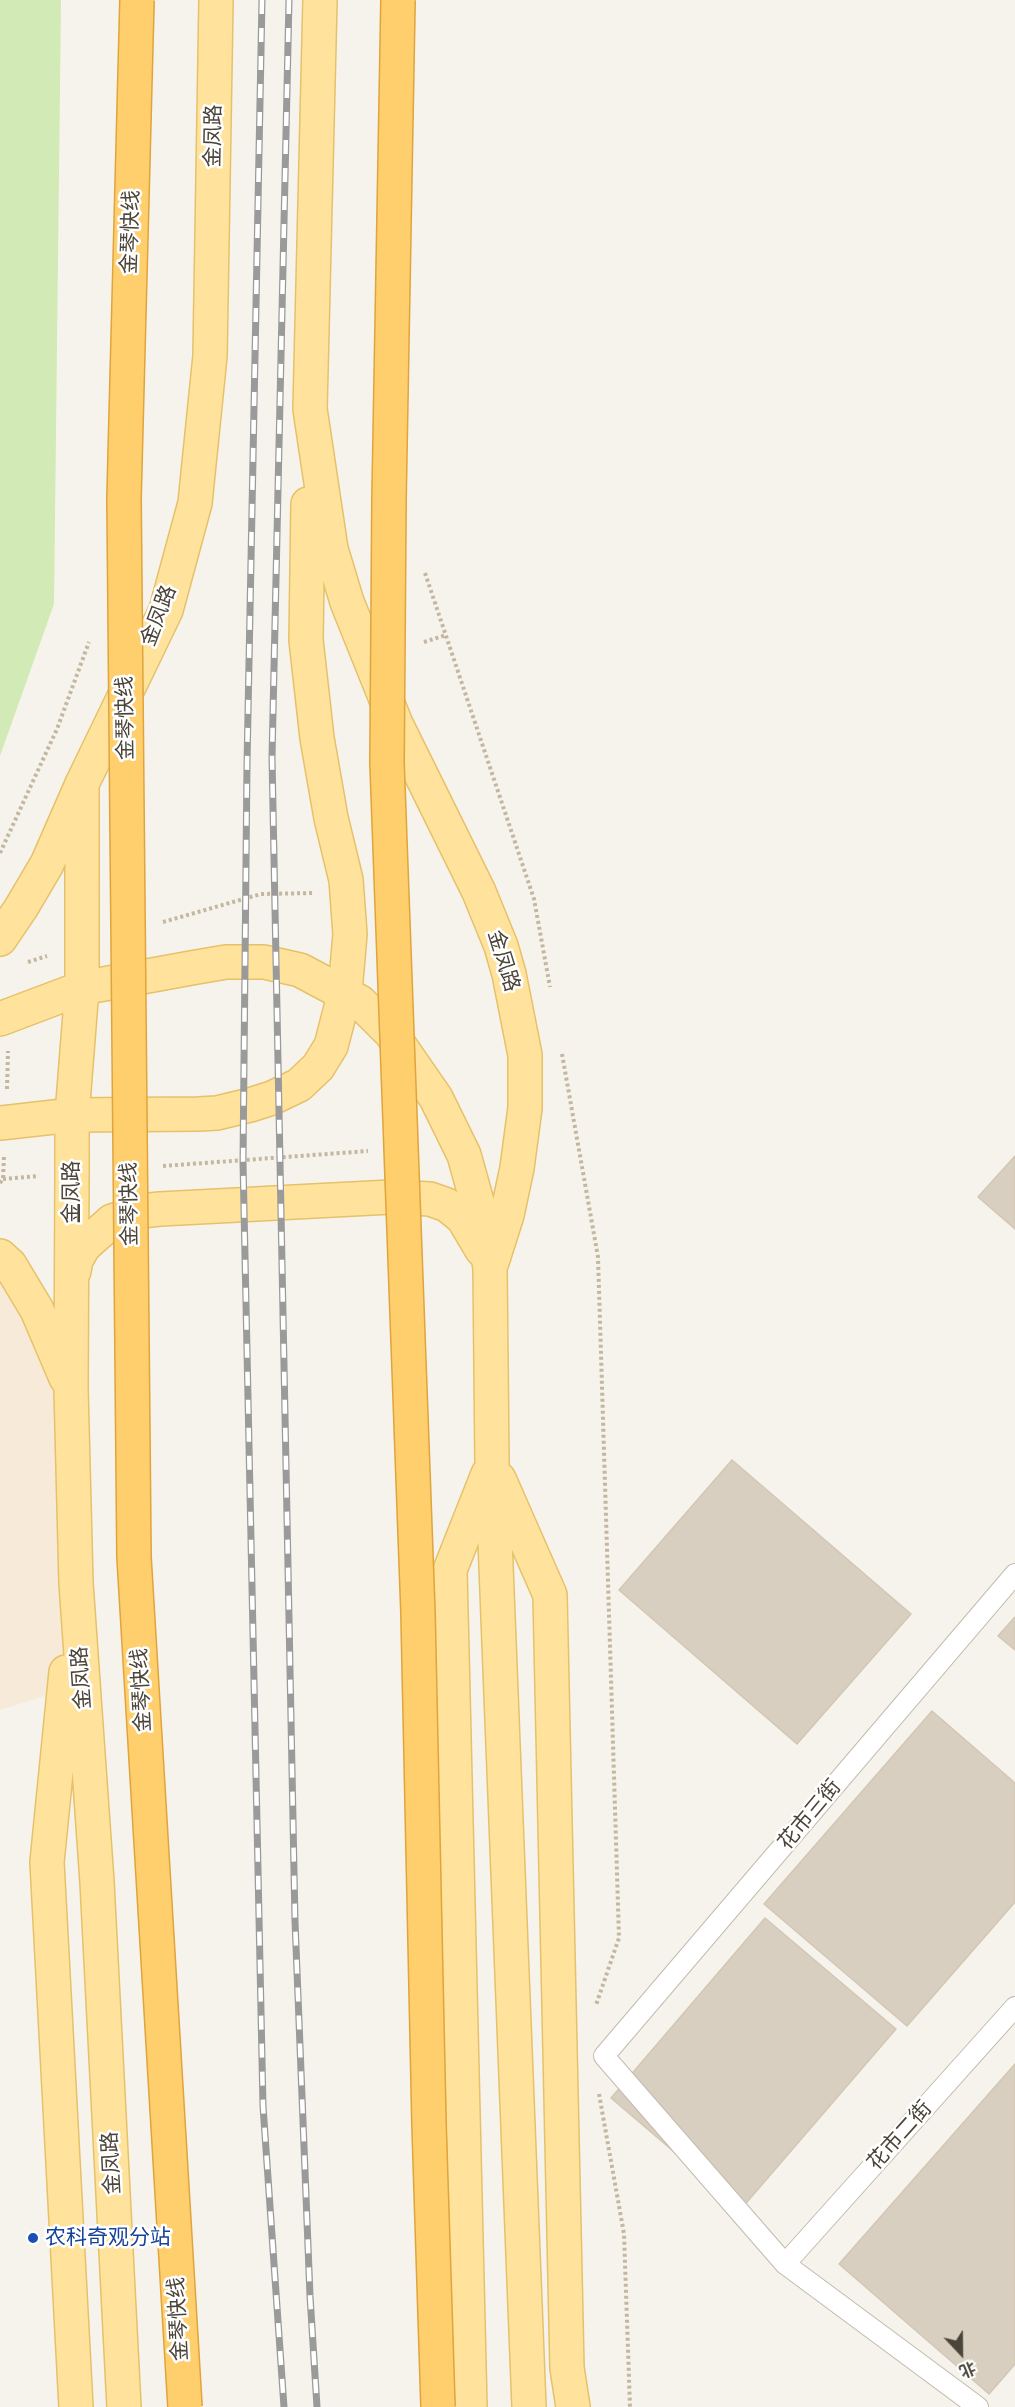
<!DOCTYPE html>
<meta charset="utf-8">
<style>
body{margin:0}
#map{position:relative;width:1015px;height:2407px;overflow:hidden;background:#f6f3ec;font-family:Manrope,"Noto Sans SC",sans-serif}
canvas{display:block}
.north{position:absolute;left:931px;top:2323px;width:60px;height:60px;-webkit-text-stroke:4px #fff;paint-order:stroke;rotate:158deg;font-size:16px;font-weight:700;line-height:24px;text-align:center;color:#4b4439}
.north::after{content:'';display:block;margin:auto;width:21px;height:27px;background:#4b4439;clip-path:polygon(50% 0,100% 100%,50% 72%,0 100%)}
</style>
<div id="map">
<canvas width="1015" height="2407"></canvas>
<div class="north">北</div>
</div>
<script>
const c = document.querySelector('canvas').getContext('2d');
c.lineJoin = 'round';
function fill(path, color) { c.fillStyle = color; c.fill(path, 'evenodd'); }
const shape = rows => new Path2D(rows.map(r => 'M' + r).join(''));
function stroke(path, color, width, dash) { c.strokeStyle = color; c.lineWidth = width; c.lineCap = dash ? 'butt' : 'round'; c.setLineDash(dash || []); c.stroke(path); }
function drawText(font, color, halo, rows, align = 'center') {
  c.font = font + ' Manrope,"Noto Sans SC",sans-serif'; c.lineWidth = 5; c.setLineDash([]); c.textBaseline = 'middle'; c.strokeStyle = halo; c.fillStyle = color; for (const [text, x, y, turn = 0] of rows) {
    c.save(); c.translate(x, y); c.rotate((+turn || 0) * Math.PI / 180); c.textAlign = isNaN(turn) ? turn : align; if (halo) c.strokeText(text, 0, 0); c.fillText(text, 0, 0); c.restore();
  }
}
const commercial = shape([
 [0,1257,71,1389,64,1690,0,1710]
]);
const green = shape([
 [0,0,61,0,54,604,0,756]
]);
const building = shape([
 [1015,1156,1015,1229,978,1197,1015,1156],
 [732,1460,911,1614,797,1744,619,1590,732,1460],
 [1015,1617,1015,1650,998,1636,1015,1617],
 [932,1711,1015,1783,1015,1902,907,2026,764,1904,932,1711],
 [765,1918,896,2029,741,2209,611,2098,765,1918],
 [1015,2064,1015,2364,989,2394,839,2264,1015,2064]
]);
const path = shape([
 [425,573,534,899,550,987],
 [424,642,446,635],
 [0,853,57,729,89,642],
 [163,922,261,894,314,893],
 [28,962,47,956],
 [562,1054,598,1257,619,1938,596,2005],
 [7,1089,8,1051],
 [163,1166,368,1151],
 [3,1179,39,1176],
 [0,1183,3,1179,4,1156],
 [599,2094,624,2234,630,2407]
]);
const lane = shape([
 [785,2264,1015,2007],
 [978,2407,785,2264,604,2056,1015,1574]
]);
const primary = shape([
 [320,0,310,409,331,549,347,602,396,724,479,892,501,946,509,974,525,1055,525,1108,517,1168,507,1215,492,1262],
 [82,784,82,988,72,1115,72,1173,71,1389,76,1583,97,1882,124,2407],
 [0,939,21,908,47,864,82,784,166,610,195,503,210,356,216,0],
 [0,1019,82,988,191,968,226,962,264,962,300,970,360,1002,391,1033,436,1098,464,1155,481,1216,490,1268,492,1464,529,2407],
 [0,1123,72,1115,199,1114,217,1113,250,1105,272,1098,299,1085,318,1067,331,1046,345,992,350,934,346,880,331,818,317,738,306,640,308,504],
 [0,1256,10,1265,37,1310,66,1378],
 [74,1271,76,1260,84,1246,112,1221,141,1211,160,1209,391,1197,430,1199,447,1205,463,1218,482,1250],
 [499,1479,550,1595,567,2368,573,2407],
 [66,1672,47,1862,76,2407],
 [470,2407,450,1570,488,1474]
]);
const rail = shape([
 [262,0,247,764,243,1162,263,2106,284,2407],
 [289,0,272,757,295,1921,310,2296,317,2407]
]);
const highwayBridge = shape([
 [137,0,124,498,134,1557,185,2407],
 [398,0,389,499,387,763,418,1613,429,2124,438,2407]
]);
const markers = [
 [33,2238,6,"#1a4fb4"]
];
const streetNames = [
 ["金凤路",214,136,-89],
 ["金琴快线",131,232,-88],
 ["金凤路",159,616,-69],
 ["金琴快线",126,718,-91],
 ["金凤路",503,961,73],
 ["金凤路",72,1192,-90],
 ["金琴快线",130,1204,-91],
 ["金凤路",82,1678,-94],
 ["金琴快线",142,1690,-93],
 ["花市三街",810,1815,-50],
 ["花市二街",900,2136,-48],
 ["金凤路",112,2163,-93],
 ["金琴快线",179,2319,-93]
];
const transitNames = [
 ["农科奇观分站",45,2238]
];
fill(commercial, '#f7ead8');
fill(green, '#d2eab5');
fill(building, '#d8cfc1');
stroke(building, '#d3c7b4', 1.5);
stroke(lane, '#c2bbae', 22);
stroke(primary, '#e6c16a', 36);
stroke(path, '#c4b79f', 4, [3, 3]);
stroke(lane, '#fff', 20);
stroke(primary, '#ffe39c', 33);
stroke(rail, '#9a9a9a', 7);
stroke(rail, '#fff', 4.5, [14]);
stroke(highwayBridge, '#e0a43c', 36, []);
stroke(highwayBridge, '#ffcf6e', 33);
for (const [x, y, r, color] of markers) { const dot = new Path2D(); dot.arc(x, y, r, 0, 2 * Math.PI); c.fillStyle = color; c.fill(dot); stroke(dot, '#fff', 2); }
drawText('21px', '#4b4439', '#fff', streetNames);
drawText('21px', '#164399', '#fff', transitNames, 'left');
</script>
